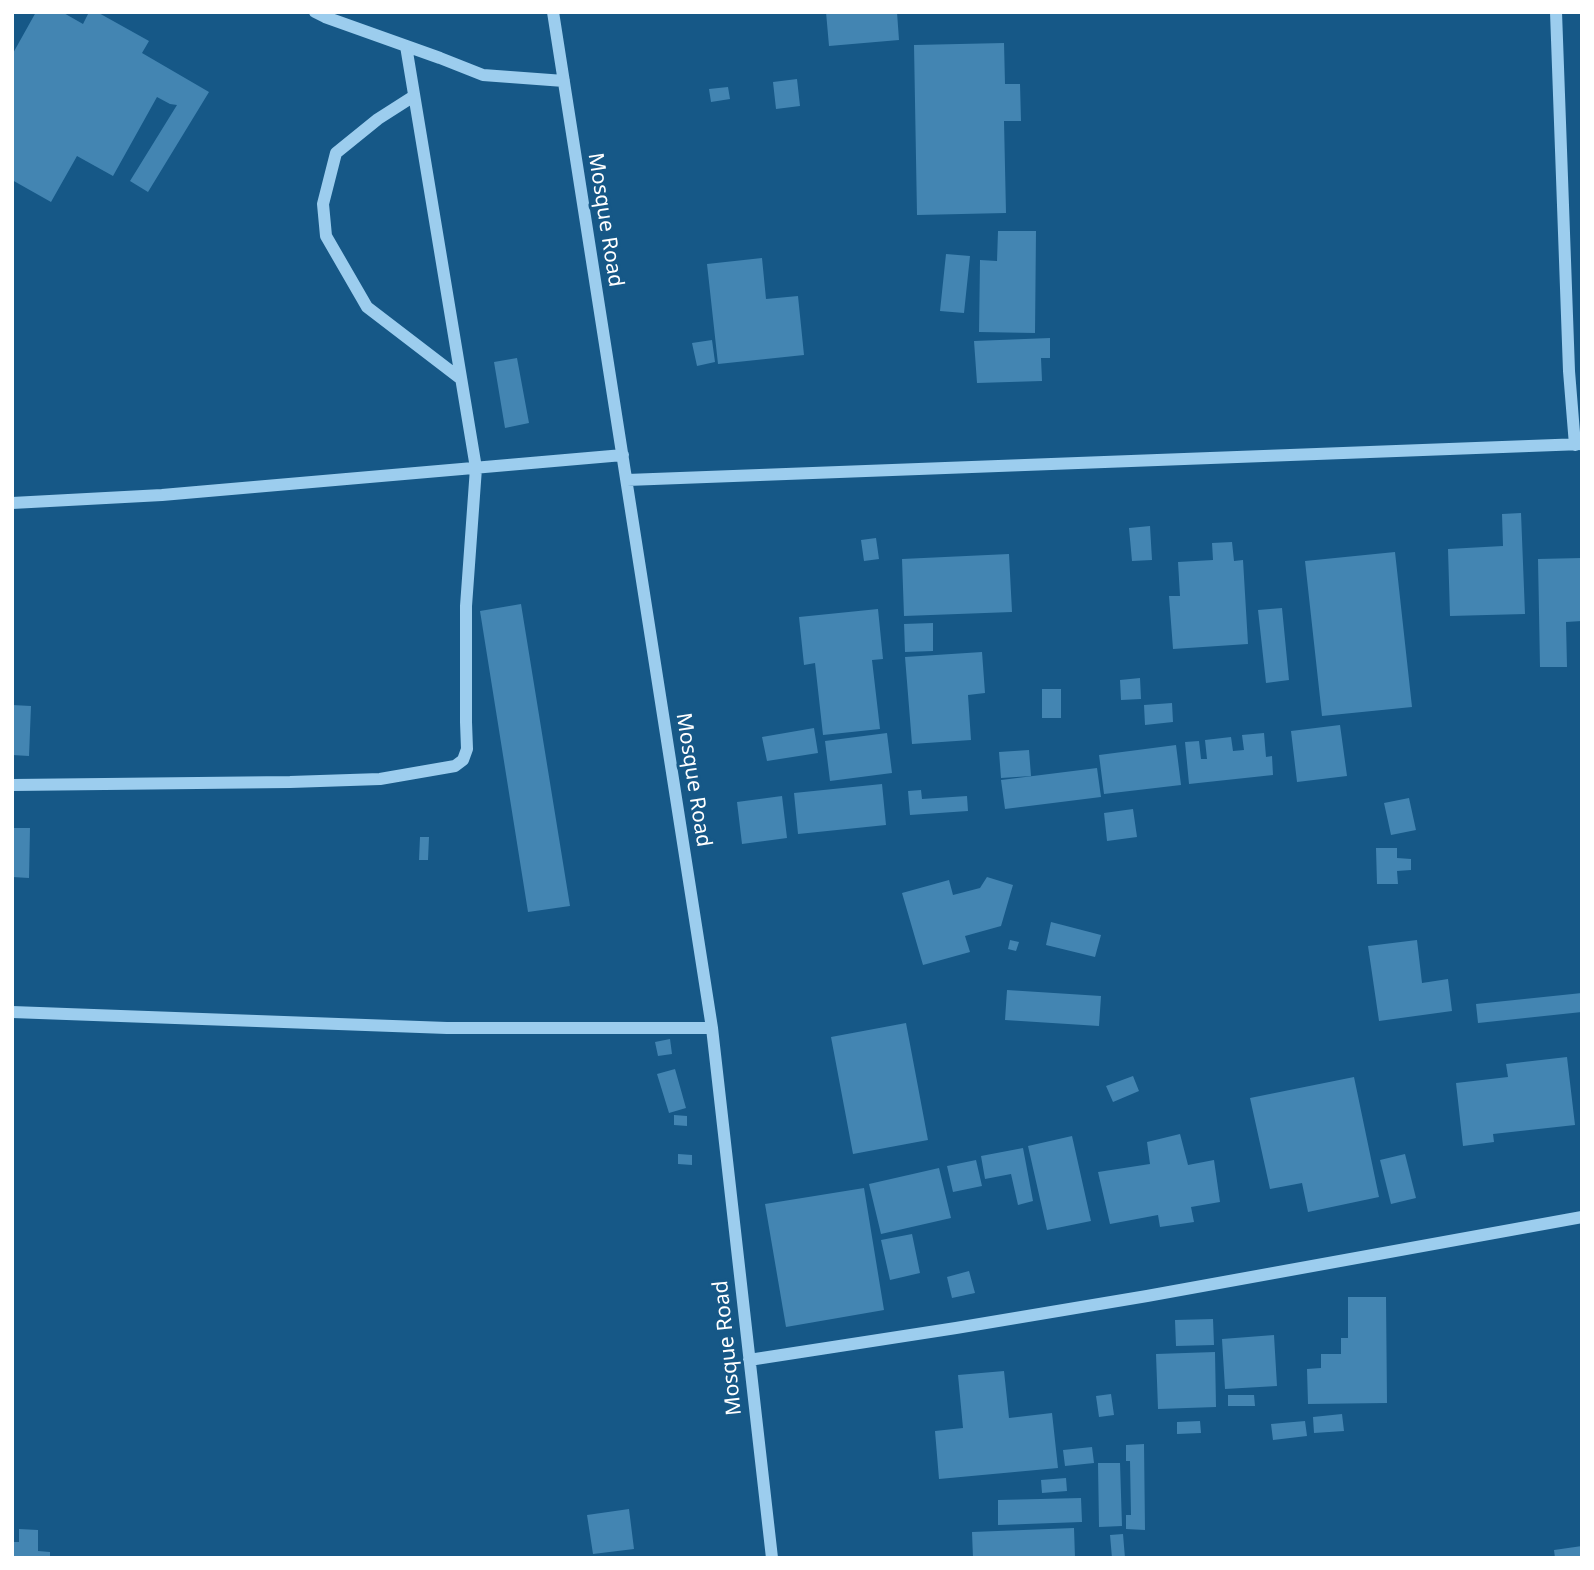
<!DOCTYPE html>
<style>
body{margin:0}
#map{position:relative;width:1594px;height:1570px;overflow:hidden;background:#165887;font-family:"Noto Sans",sans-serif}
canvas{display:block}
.frame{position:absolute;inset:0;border:14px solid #fff;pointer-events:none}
</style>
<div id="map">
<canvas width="1594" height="1570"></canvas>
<div class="frame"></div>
</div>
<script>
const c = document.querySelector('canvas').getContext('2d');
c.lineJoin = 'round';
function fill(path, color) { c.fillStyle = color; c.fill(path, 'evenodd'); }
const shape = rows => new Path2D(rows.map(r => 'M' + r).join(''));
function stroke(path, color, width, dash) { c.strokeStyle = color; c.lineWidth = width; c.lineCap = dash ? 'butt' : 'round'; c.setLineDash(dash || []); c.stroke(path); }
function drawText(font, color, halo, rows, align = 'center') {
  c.font = font + ' "Noto Sans",sans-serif'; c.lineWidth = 6; c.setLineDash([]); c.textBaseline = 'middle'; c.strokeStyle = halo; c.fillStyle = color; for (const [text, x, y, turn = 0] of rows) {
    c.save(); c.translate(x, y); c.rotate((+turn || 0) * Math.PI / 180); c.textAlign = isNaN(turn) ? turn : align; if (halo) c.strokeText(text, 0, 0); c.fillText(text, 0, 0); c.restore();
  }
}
const building = shape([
 [36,12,62,12,83,24,89,12,97,12,149,41,142,53,209,92,148,192,130,181,177,105,170,104,157,97,113,176,77,156,51,202,12,180,12,121,14,119,12,117,12,55],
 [826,12,897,12,899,40,829,46],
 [1004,43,1005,84,1020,84,1021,121,1004,121,1006,213,917,215,914,45],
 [797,79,800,106,776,109,773,82],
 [728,87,730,99,711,102,709,89],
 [998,231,1036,231,1035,333,979,332,980,260,997,261],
 [946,254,970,256,964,313,940,311],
 [762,258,766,299,798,296,804,355,718,364,707,264],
 [1050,338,1050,358,1041,358,1042,381,977,383,974,341],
 [712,340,715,362,697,366,692,343],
 [517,358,529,423,505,428,494,362],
 [1521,513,1525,614,1450,616,1448,549,1503,546,1502,514],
 [1150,526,1152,560,1132,561,1129,528],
 [876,538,879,559,864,561,861,540],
 [1232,542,1234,561,1243,560,1248,644,1173,649,1169,596,1180,596,1178,562,1213,560,1212,543],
 [1395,552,1412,707,1322,716,1305,561],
 [1009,554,1012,612,904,616,902,559],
 [1582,558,1582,621,1566,622,1567,667,1540,667,1538,559],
 [521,604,570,906,528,912,480,611],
 [1282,608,1289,680,1266,683,1258,610],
 [878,609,883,659,872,660,880,729,823,735,815,663,804,665,799,617],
 [933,623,933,651,905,652,904,624],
 [982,652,985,693,968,695,971,740,912,744,905,657],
 [1140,678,1141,699,1121,700,1120,680],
 [1042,689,1061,689,1061,718,1042,718],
 [1172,703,1173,722,1145,725,1144,705],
 [12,705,31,706,29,756,12,755],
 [1340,725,1347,776,1297,782,1291,731],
 [814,728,818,753,767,761,762,737],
 [887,733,892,773,830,781,825,741],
 [1264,733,1266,757,1272,756,1273,775,1189,784,1185,742,1199,741,1201,759,1207,759,1205,740,1231,737,1233,751,1244,750,1242,735],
 [1176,745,1181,785,1104,794,1099,755],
 [1029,750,1031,776,1001,778,999,752],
 [1097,768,1101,797,1005,809,1001,780],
 [882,784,886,825,798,834,794,793],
 [921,790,922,799,967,796,968,811,910,815,908,791],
 [782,796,787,838,742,844,737,802],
 [1409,798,1416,830,1391,835,1384,803],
 [1133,809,1137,837,1107,841,1104,813],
 [12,828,30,828,29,878,12,877],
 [420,837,429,837,428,860,419,860],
 [1376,848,1397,848,1397,858,1411,859,1411,870,1397,871,1398,884,1377,884],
 [987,877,1013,885,1001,926,965,936,970,952,923,965,902,893,949,880,953,895,980,888],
 [1051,922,1101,935,1095,957,1046,945],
 [1010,940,1019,942,1016,951,1008,949],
 [1417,940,1422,983,1448,979,1452,1011,1379,1021,1368,946],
 [1007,990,1101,996,1099,1026,1005,1020],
 [1582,993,1582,1012,1478,1023,1476,1004],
 [906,1023,928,1140,853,1154,831,1037],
 [670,1039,672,1054,658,1056,655,1042],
 [1567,1057,1575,1125,1493,1134,1494,1142,1463,1146,1456,1083,1508,1077,1506,1064],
 [675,1069,686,1108,669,1113,657,1074],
 [1133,1076,1139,1091,1113,1102,1106,1086],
 [1354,1077,1379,1197,1308,1212,1302,1183,1270,1189,1250,1098],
 [674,1115,687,1116,687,1126,674,1125],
 [1180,1134,1188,1165,1214,1160,1220,1202,1191,1207,1194,1222,1160,1227,1158,1215,1110,1224,1098,1172,1150,1164,1147,1142],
 [1072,1136,1091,1221,1047,1230,1028,1146],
 [1023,1148,1033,1201,1018,1205,1011,1174,985,1179,981,1156],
 [678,1154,692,1155,692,1165,678,1164],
 [1405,1154,1416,1198,1391,1204,1380,1160],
 [976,1160,982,1186,953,1192,947,1166],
 [939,1168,951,1218,881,1234,869,1184],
 [864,1188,884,1310,786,1327,765,1204],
 [912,1234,920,1273,890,1280,881,1240],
 [969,1271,975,1293,952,1298,947,1277],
 [1348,1297,1386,1297,1387,1403,1308,1404,1307,1369,1321,1368,1321,1354,1341,1354,1341,1338,1348,1338],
 [1213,1319,1214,1345,1176,1346,1175,1320],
 [1274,1335,1277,1386,1225,1389,1222,1339],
 [1215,1352,1216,1407,1158,1409,1156,1354],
 [1004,1371,1009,1418,1052,1413,1058,1468,939,1479,935,1431,963,1428,958,1375],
 [1111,1394,1114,1415,1099,1417,1096,1396],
 [1228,1395,1254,1395,1255,1406,1228,1406],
 [1342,1414,1344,1431,1314,1433,1313,1417],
 [1200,1421,1201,1433,1177,1434,1177,1422],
 [1305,1421,1307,1436,1273,1440,1271,1424],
 [1144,1444,1145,1530,1126,1529,1126,1515,1131,1515,1130,1461,1126,1461,1126,1445],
 [1092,1447,1094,1463,1065,1466,1063,1450],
 [1098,1463,1120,1463,1122,1526,1099,1527],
 [1066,1478,1067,1491,1042,1493,1041,1480],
 [1081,1498,1082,1522,998,1525,998,1500],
 [629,1509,634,1549,593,1554,587,1515],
 [1074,1528,1075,1558,973,1558,972,1532],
 [19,1529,38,1530,38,1551,50,1552,50,1558,12,1558,12,1542,19,1542],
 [1123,1534,1125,1558,1112,1558,1110,1535],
 [1582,1546,1582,1558,1555,1558,1554,1550]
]);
const minor = shape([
 [315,12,325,17,440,58,483,75,564,81],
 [553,12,712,1028,772,1558],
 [1556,12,1569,371,1575,445],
 [414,96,378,119,336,153,323,204,326,236,367,307,461,379],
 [627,480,1582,444],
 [12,503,162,495,623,455],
 [12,785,290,782,380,779,455,766,463,760,467,749,466,722,466,606,476,468,406,46],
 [12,1012,447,1028,712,1028],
 [749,1360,956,1328,1147,1296,1582,1217]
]);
const streetNames = [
 ["Mosque Road",605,220,81],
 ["Mosque Road",693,780,81],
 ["Mosque Road",728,1348,-96]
];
fill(building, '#4385b2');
stroke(minor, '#9ccdee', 12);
drawText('21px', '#fff', '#165887', streetNames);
</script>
